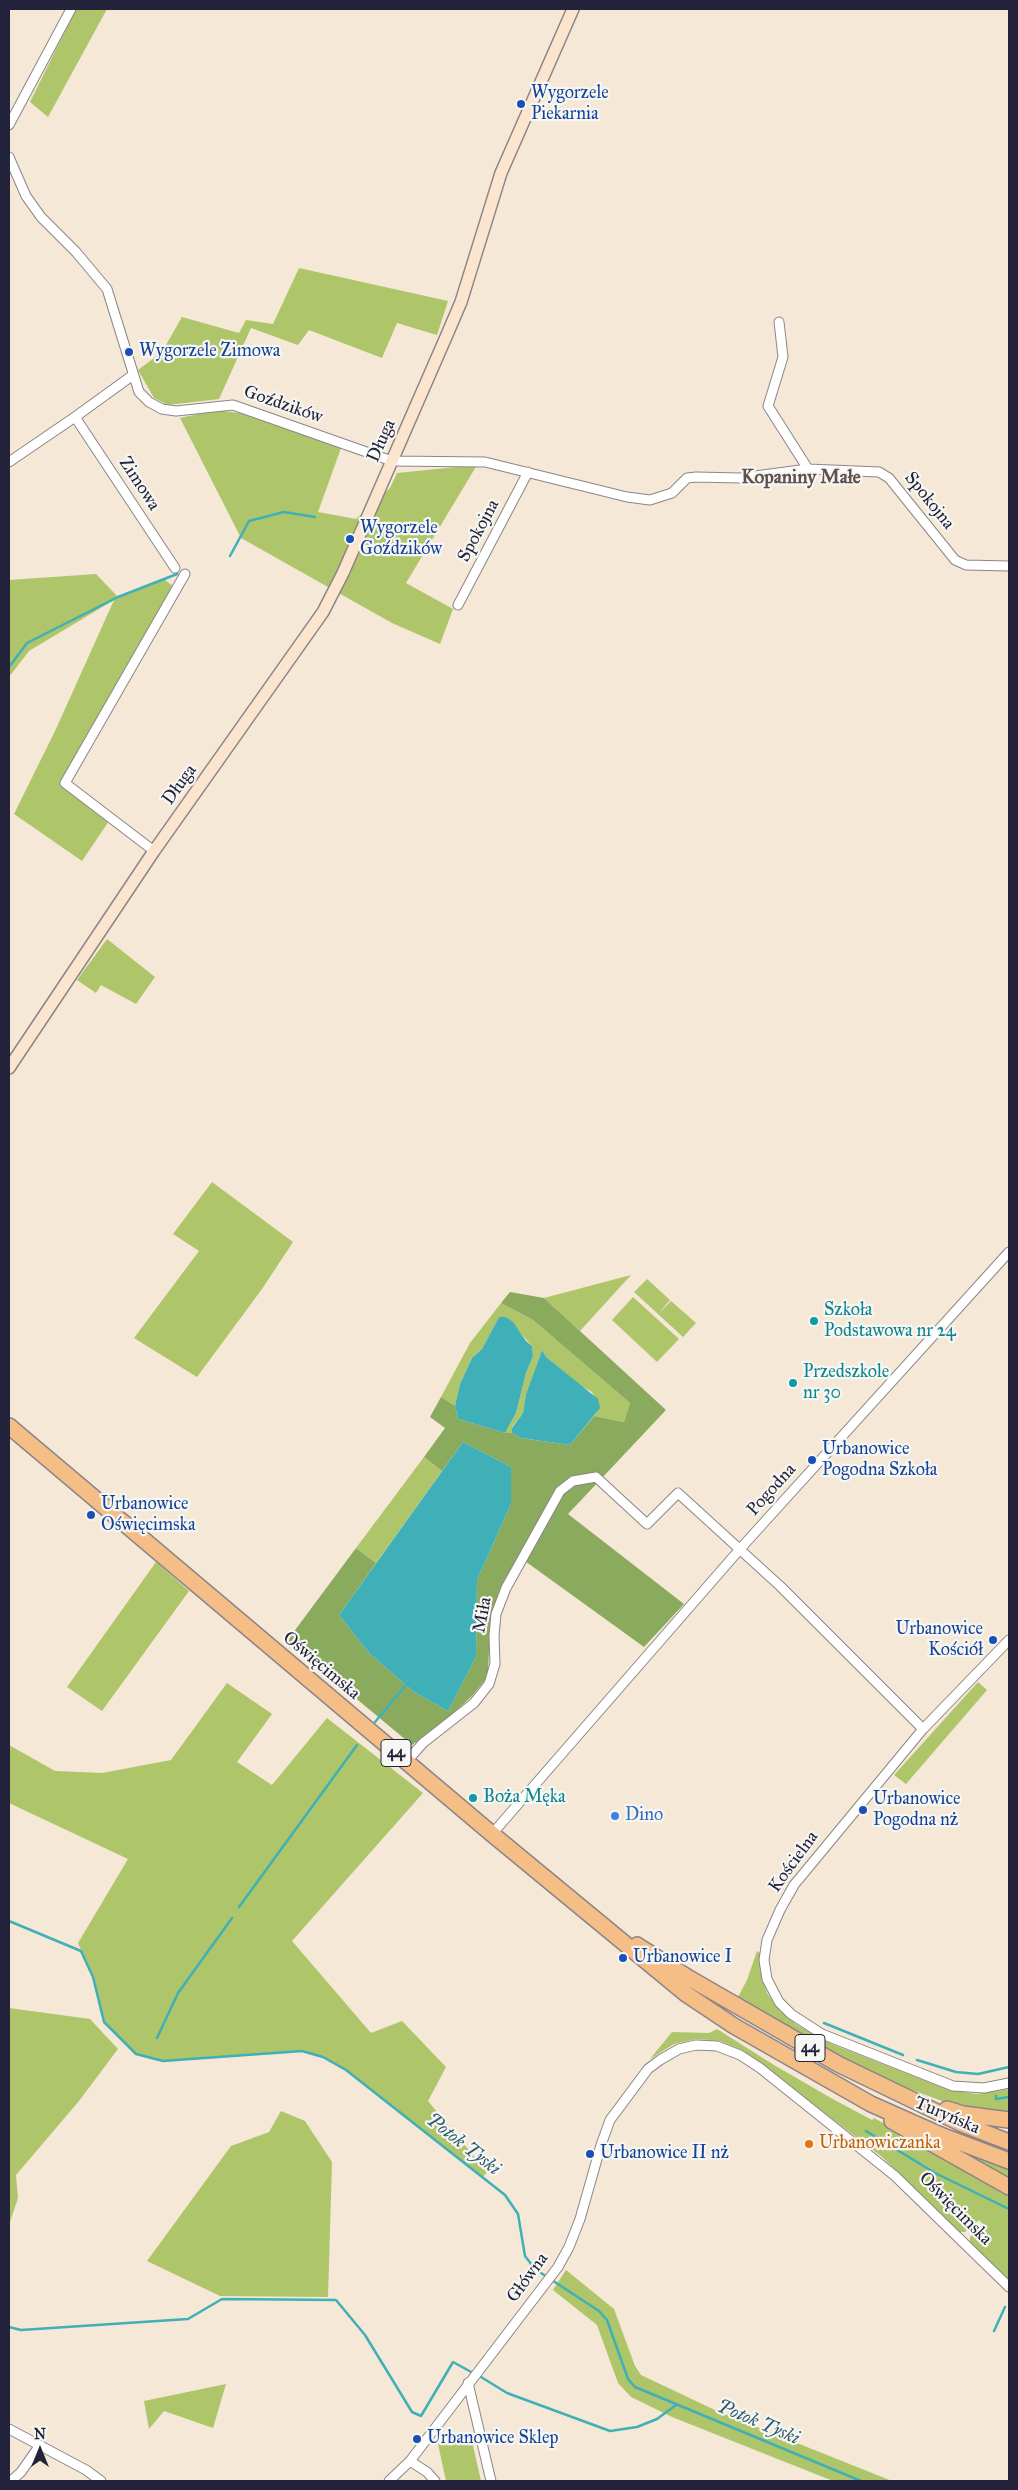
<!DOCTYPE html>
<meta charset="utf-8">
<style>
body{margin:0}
#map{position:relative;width:1018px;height:2490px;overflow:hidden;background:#f5e8d6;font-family:"IM FELL Great Primer",serif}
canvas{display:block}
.frame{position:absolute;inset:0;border:10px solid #22223b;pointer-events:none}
.north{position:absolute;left:15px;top:2425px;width:50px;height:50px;-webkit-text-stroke:4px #f6f6f2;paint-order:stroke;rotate:0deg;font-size:14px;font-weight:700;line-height:20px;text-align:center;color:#22223b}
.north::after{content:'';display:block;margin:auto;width:18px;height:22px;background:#22223b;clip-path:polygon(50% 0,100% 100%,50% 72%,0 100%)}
</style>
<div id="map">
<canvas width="1018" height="2490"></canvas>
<div class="frame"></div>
<div class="north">N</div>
</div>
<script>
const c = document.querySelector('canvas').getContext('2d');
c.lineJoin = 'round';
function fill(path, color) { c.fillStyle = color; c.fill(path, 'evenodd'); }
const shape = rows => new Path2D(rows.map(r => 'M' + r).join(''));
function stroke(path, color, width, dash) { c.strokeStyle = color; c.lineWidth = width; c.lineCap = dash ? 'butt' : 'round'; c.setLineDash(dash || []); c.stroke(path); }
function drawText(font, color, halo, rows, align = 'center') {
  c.font = font + ' "IM FELL Great Primer",serif'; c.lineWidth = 4.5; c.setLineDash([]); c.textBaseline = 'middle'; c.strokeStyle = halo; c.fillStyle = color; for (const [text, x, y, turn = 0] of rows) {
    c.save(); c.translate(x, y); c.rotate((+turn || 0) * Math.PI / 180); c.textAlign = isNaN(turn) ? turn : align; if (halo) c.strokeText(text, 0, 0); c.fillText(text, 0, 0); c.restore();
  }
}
const green = shape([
 [76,9,107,9,48,117,30,102],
 [299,268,448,301,437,335,397,323,382,358,309,330,298,345,251,328,219,399,168,405,154,398,138,370,162,352,182,317,239,333,246,320,273,324],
 [216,410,247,414,341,448,318,512,356,519,390,488,397,473,477,465,406,583,453,609,440,644,392,623,241,538,180,418],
 [182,572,165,580,173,586,59,784,109,821,82,861,14,814,56,729,114,600,29,651,9,677,9,580,96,574,118,597,116,599],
 [107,939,155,977,136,1004,101,985,96,993,77,980],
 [212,1182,293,1242,262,1289,197,1377,134,1338,199,1251,173,1234],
 [631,1275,580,1331,544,1298],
 [647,1279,670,1300,658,1314,634,1292],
 [633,1297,679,1339,657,1362,612,1320],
 [671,1301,696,1323,683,1337,658,1314],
 [501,1303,533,1320,630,1403,624,1422,594,1416,599,1408,592,1392,581,1386,546,1357,542,1350,526,1394,523,1413,512,1427,512,1433,505,1433,516,1413,526,1373,533,1356,532,1346,506,1317,499,1317,482,1349,472,1358,460,1384,455,1406,441,1397,470,1343],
 [424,1457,442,1471,376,1563,356,1548],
 [156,1562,189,1591,102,1711,67,1687],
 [978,1682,987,1690,906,1784,894,1775],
 [227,1683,272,1714,237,1762,272,1785,327,1718,423,1793,292,1941,371,2033,402,2021,446,2067,428,2101,487,2172,482,2178,346,2070,323,2057,302,2051,163,2061,136,2054,104,2022,93,1977,78,1943,128,1859,9,1803,9,1745,55,1771,102,1773,171,1760],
 [757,1951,760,1953,761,1973,767,1993,780,2011,797,2025,834,2045,950,2090,977,2094,1009,2089,1009,2112,982,2111,953,2105,901,2086,839,2056,738,1997,747,1980],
 [9,2008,90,2019,118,2049,79,2101,16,2175,18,2198,9,2225],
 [717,2029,774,2065,831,2098,872,2120,874,2118,1009,2191,1009,2280,970,2242,970,2237,983,2224,979,2220,965,2232,960,2232,882,2157,744,2051,720,2041,697,2039,674,2044,650,2059,672,2032,709,2033],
 [281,2111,305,2121,332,2162,328,2297,220,2296,147,2261,231,2146,269,2132],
 [929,2136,1009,2166,1009,2181],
 [566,2270,614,2309,635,2366,641,2375,717,2411,892,2481,833,2481,672,2417,631,2397,618,2383,597,2325,553,2290],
 [226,2384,213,2428,164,2411,149,2429,144,2401],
 [471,2437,481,2481,446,2481,438,2444]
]);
const forest = shape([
 [510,1292,544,1298,666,1410,568,1514,684,1604,644,1647,518,1556,490,1620,488,1676,472,1696,447,1719,412,1745,287,1641,356,1548,376,1563,339,1615,370,1654,414,1692,448,1711,476,1657,477,1580,511,1504,511,1467,463,1442,442,1471,424,1457,445,1428,430,1417,441,1397,455,1406,458,1419,505,1433,512,1433,521,1438,570,1445,594,1416,624,1422,630,1403,533,1320,501,1303]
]);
const water = shape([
 [499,1317,506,1317,513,1322,526,1341,532,1346,533,1356,526,1373,516,1413,505,1433,458,1419,455,1406,460,1384,472,1358,482,1349],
 [542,1350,546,1357,598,1399,600,1408,570,1445,521,1438,512,1433,512,1428,523,1413,526,1394],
 [463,1442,511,1467,511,1504,477,1580,476,1657,448,1711,414,1692,370,1654,339,1615]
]);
const stream = shape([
 [230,556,249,521,284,512,315,517],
 [9,667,27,643,118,597,177,574],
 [375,1722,406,1685],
 [239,1907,357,1745],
 [9,1921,81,1951,93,1977,104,2022,136,2054,163,2061,302,2051,323,2057,346,2070,505,2195,518,2214,525,2256,535,2269,599,2311,607,2320,628,2379,635,2387,861,2481],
 [824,2023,903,2055],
 [157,2038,178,1993,232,1918],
 [917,2060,956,2072,978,2074,1009,2067],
 [996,2096,996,2099,1009,2097],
 [866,2131,935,2173,1009,2209],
 [9,2327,21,2330,188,2319,222,2299,336,2300,365,2335,412,2412,421,2416,453,2362,473,2373],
 [994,2331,1005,2307],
 [481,2377,507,2393,610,2431,637,2427,657,2419,676,2405]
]);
const street = shape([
 [9,125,71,9],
 [9,157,26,196,41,217,76,252,107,289,139,392,149,402,162,409,176,411,233,405,392,461,485,462,627,497,650,500,672,493,687,478,696,477,740,478,808,469,879,472,889,478,955,560,966,565,1009,566],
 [779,322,783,357,768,406,808,469],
 [133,375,75,417,175,568],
 [9,462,75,417],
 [458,605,528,472],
 [154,851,65,783,185,574],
 [1009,1640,923,1729,794,1885,780,1910,767,1940,764,1960,767,1979,779,2002,791,2014,822,2034,953,2086,984,2088,1009,2083],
 [406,1762,423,1743,474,1703,489,1684,495,1664,494,1636,496,1614,506,1588,560,1491,573,1481,596,1477,647,1524,678,1493,780,1586,923,1729],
 [492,1834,740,1549,1009,1252],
 [468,2383,491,2481],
 [9,2429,86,2470,101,2481],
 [410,2461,427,2472,435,2481],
 [11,2481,21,2472,40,2445],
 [389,2481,410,2461,558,2267,569,2247,580,2219,601,2145,610,2120,648,2069,660,2060,679,2049,696,2045,717,2046,740,2055,760,2068,895,2176,1009,2287]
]);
const secondary = shape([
 [9,1068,154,851,323,612,343,573,446,337,461,302,501,173,573,9]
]);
const highway = shape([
 [9,1426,492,1834,686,1994,734,2026,871,2104,943,2136,1009,2161],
 [637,1945,689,1978,838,2064,962,2124,1009,2142],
 [947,2109,963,2114,1009,2120],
 [892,2121,1009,2187]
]);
const markers = [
 [521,104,5,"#1a4fb4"],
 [129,352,5,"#1a4fb4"],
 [350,539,5,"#1a4fb4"],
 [814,1321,5,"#0f9aa8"],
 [793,1383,5,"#0f9aa8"],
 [812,1460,5,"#1a4fb4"],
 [91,1515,5,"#1a4fb4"],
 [993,1640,5,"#1a4fb4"],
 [473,1798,5,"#0f9aa8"],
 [863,1810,5,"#1a4fb4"],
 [615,1816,5,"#3f7fe0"],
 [623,1958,5,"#1a4fb4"],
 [809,2144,5,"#e8710a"],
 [590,2154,5,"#1a4fb4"],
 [417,2439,5,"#1a4fb4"]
];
const shields = [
 [396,1753,30],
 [810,2048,30]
];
const shieldNames = [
 ["44",396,1753],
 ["44",810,2048]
];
const transitNames = [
 ["Wygorzele",531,94],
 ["Piekarnia",531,115],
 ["Wygorzele Zimowa",139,352],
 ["Wygorzele",360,529],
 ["Goździków",360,550],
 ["Urbanowice",822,1450],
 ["Pogodna Szkoła",822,1471],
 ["Urbanowice",101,1505],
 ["Oświęcimska",101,1526],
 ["Urbanowice",983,1630,"right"],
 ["Kościół",983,1651,"right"],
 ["Urbanowice",873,1800],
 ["Pogodna nż",873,1821],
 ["Urbanowice I",633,1958],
 ["Urbanowice II nż",600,2154],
 ["Urbanowice Sklep",427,2439]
];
const streetNames = [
 ["Goździków",283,405,19],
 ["Długa",382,441,-66],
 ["Zimowa",139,484,57],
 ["Spokojna",929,501,51],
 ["Spokojna",479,531,-62],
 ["Długa",180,785,-54],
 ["Pogodna",772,1490,-48],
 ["Miła",483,1615,-79],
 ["Oświęcimska",321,1666,40],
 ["Kościelna",794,1862,-54],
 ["Turyńska",947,2116,23],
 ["Oświęcimska",955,2209,45],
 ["Główna",528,2278,-54]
];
const cultureNames = [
 ["Szkoła",824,1311],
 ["Podstawowa nr 24",824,1332],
 ["Przedszkole",803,1373],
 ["nr 30",803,1394],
 ["Boża Męka",483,1798]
];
const shopNames = [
 ["Dino",625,1816]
];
const foodNames = [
 ["Urbanowiczanka",819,2144]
];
const neighbourhoodNames = [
 ["Kopaniny Małe",801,478]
];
const waterNames = [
 ["Potok Tyski",463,2145,38],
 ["Potok Tyski",758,2423,23]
];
fill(green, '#aec56a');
fill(forest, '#8aaa5e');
fill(water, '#3fb0b7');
stroke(stream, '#3fb0b7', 2.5);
stroke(street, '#8c8588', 11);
stroke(secondary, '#8c8588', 14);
stroke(highway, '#8c8588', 18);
stroke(street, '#fff', 9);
stroke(secondary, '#fbe5cf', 11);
stroke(highway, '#f6be87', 15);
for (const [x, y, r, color] of markers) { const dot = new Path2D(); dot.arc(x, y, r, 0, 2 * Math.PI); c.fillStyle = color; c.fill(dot); stroke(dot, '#f6f6f2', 2); }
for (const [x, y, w] of shields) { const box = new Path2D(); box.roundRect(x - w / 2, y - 13.5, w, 27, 4); c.fillStyle = '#f6f6f2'; c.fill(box); stroke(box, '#22223b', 1); }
drawText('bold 16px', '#22223b', null, shieldNames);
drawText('18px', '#164399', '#f6f6f2', transitNames, 'left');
drawText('18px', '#22223b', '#f6f6f2', streetNames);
drawText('18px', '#0d838f', '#f6f6f2', cultureNames, 'left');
drawText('18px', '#366cbe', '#f6f6f2', shopNames, 'left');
drawText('18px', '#c56008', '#f6f6f2', foodNames, 'left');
drawText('bold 19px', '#604f4d', '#f6f6f2', neighbourhoodNames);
drawText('italic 19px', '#2e5b6d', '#f6f6f2', waterNames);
</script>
